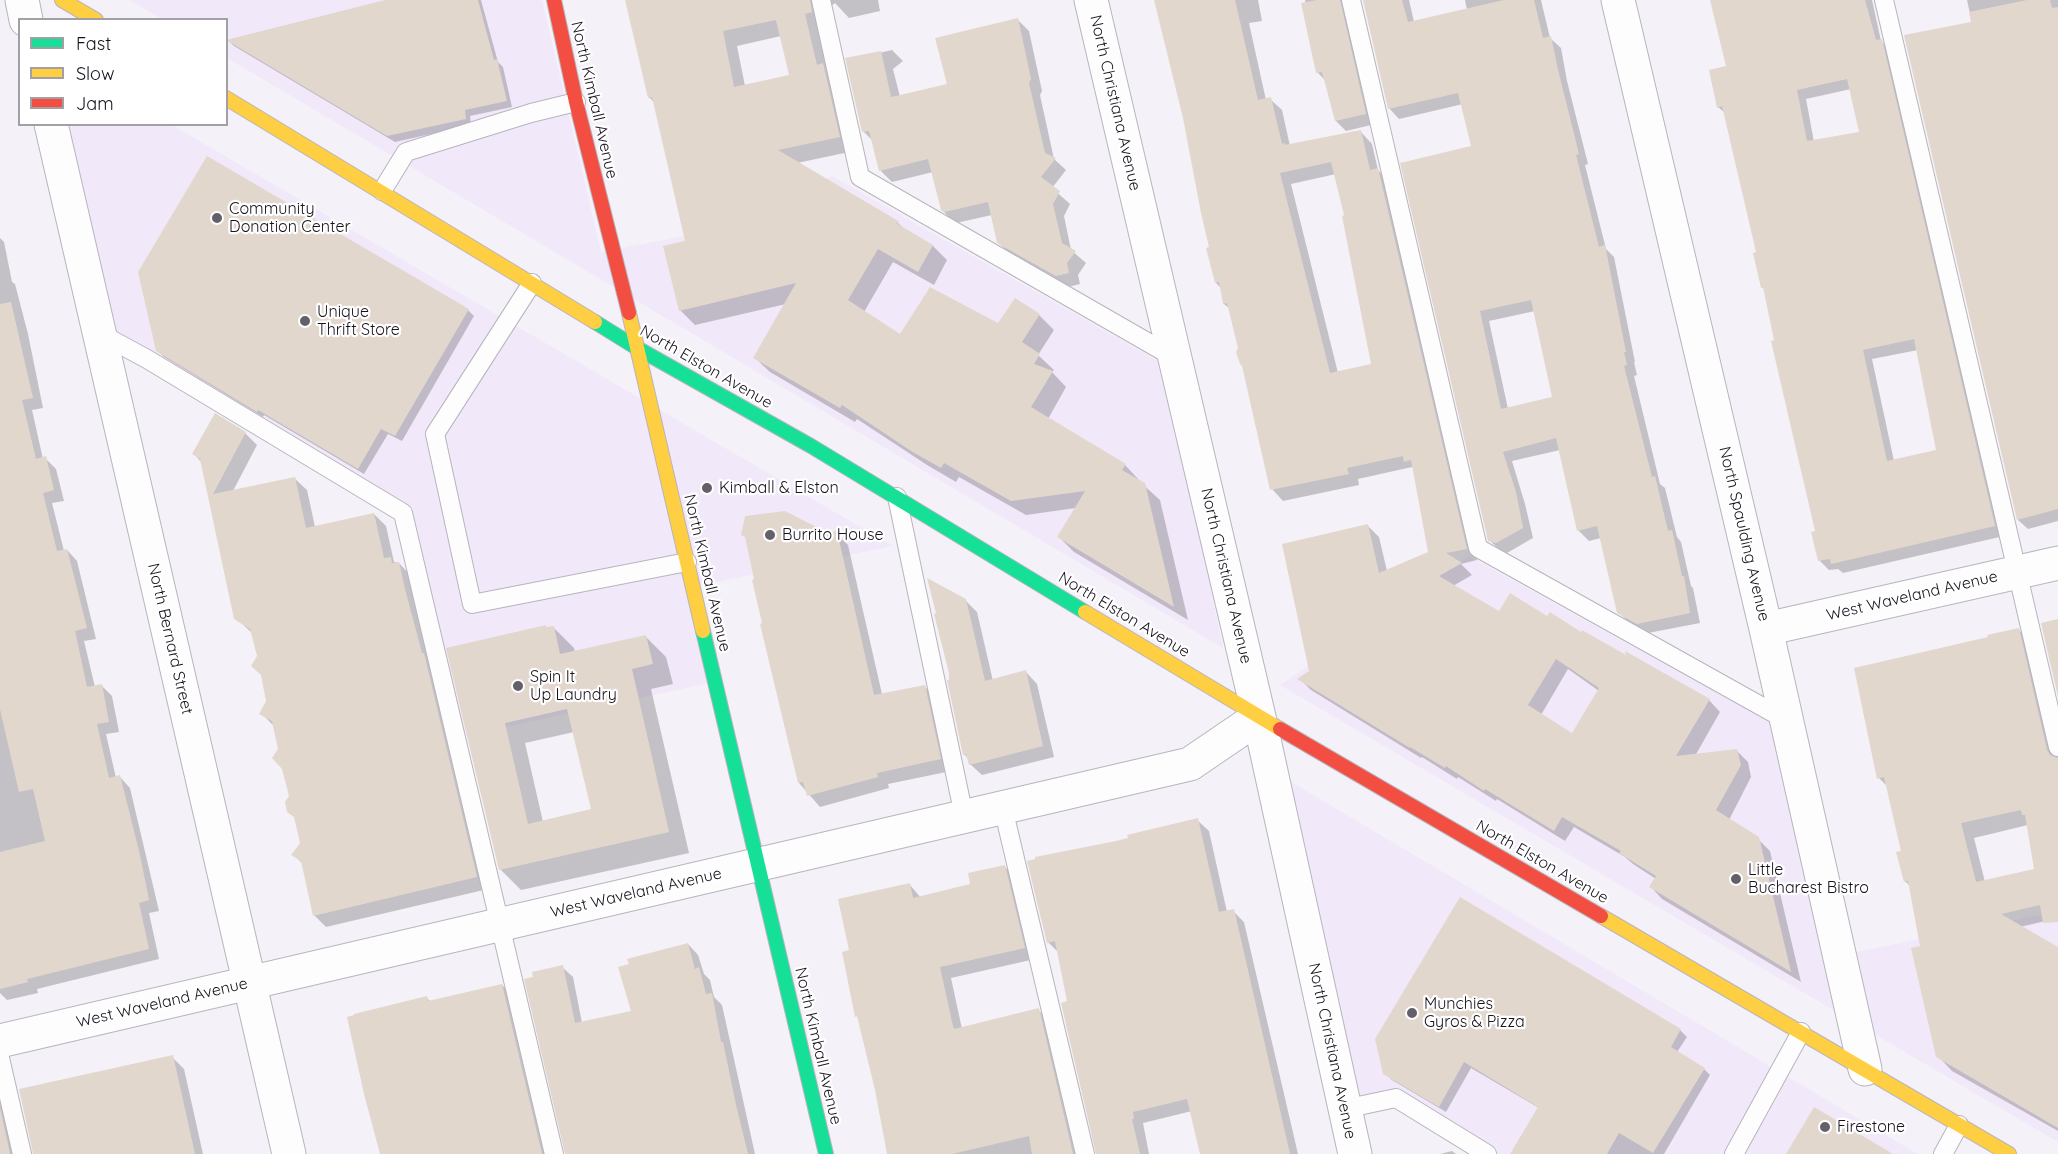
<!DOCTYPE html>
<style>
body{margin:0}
#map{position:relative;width:2058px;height:1154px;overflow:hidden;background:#f4f1f8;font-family:Quicksand,sans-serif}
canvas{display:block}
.legend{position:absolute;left:18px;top:18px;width:210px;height:108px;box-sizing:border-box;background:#fff;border:2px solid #a2a0a4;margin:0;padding:8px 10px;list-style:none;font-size:18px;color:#17121c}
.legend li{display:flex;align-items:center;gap:12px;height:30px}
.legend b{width:30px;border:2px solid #a2a0a4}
</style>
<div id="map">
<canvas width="2058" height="1154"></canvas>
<ul class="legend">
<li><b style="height:8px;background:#16e098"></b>Fast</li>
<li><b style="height:8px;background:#ffcf43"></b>Slow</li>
<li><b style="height:8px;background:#f24e42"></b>Jam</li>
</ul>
</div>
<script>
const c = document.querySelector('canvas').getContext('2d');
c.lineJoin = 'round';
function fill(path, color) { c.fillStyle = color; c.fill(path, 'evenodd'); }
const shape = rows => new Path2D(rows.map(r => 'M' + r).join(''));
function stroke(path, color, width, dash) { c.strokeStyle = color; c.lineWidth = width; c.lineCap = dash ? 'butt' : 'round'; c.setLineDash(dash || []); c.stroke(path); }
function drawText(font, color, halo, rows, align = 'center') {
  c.font = font + ' Quicksand,sans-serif'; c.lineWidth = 4.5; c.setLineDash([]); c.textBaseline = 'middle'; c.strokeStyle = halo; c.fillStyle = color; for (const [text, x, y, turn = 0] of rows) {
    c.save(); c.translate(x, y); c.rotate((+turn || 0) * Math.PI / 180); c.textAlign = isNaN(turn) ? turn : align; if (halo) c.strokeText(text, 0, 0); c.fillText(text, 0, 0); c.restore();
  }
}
const built = shape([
 [129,0,542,0,601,252,705,232,832,176,1165,365,1223,648,227,58,226,20,162,19],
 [58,125,172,125,893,546,693,587,714,682,460,737,405,511,104,329],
 [1469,556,1782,729,1831,957,2058,911,2058,1142,1280,685],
 [1271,770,1918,1154,1498,1154,1399,1093,1348,1103]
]);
const shadow = shape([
 [391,0,481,0,498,62,503,67,512,107,470,116,471,125,395,142,234,46,229,41],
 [627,0,878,0,880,11,849,18,835,3,825,11,854,151,797,163,899,224,907,231,933,246,947,260,934,285,893,262,864,312,901,336,999,325,1015,300,1039,315,1054,330,1038,355,1054,370,1052,372,1066,387,1048,419,1125,465,1139,480,1139,481,1160,500,1188,620,1074,552,1059,537,1076,508,1026,515,959,477,956,482,927,465,857,419,855,422,770,372,755,358,786,304,695,325,680,310,687,242,655,103,649,97],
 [781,36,790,77,745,86,737,46],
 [1156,0,1258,0,1262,21,1249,23,1266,100,1270,99,1282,110,1290,146,1361,132,1372,144,1378,170,1389,181,1477,560,1461,564,1472,575,1453,586,1499,613,1548,618,1709,700,1720,712,1695,756,1737,751,1748,762,1751,777,1729,820,1758,839,1770,851,1801,982,1662,899,1651,887,1656,879,1633,864,1625,857,1574,827,1565,841,1497,799,1496,801,1458,777,1457,779,1422,757,1421,758,1311,690,1300,679,1311,671,1368,526,1379,537,1387,571,1430,553,1415,470,1412,467,1358,479,1359,485,1283,501,1272,489,1230,309,1224,304,1221,288,1216,283,1185,117],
 [1336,174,1346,216,1373,365,1338,373,1291,184],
 [1568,669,1599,691,1573,735,1541,715],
 [1305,0,1357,0,1375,124,1346,131,1336,121,1326,81,1318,73],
 [1364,0,1409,0,1414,22,1467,10,1465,0,1541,0,1550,38,1561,48,1567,81,1588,164,1585,165,1606,249,1614,257,1635,362,1634,362,1637,375,1634,376,1660,484,1665,488,1677,537,1681,542,1691,586,1693,588,1700,623,1648,633,1629,622,1618,612,1601,538,1589,541,1579,531,1560,450,1512,461,1525,504,1533,538,1507,553,1500,550,1489,540,1473,147,1463,104,1399,119,1389,108],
 [1535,311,1554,398,1508,409,1489,321],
 [1713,0,1872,0,1881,41,1891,51,2004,536,1843,573,1838,569,1829,570,1820,561,1817,532,1766,291,1762,287,1758,253,1726,114,1718,107,1728,67],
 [1851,89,1861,133,1814,142,1806,99],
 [1918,350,1938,451,1894,461,1872,359],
 [1967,0,2058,0,2058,521,2028,529,2018,520,1972,23],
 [1017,19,1029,31,1042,91,1040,95,1054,159,1066,170,1052,188,1070,204,1064,216,1071,250,1086,263,1078,275,1080,284,1068,287,1010,254,998,242,992,215,956,223,954,222,942,210,933,172,892,182,881,171,874,142,863,131,847,60,892,50,903,61,893,69,900,97,949,85],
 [0,238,4,242,12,282,15,284,28,334,43,408,32,410,43,459,45,458,56,469,64,501,52,503,64,551,67,550,77,561,96,639,84,641,95,687,101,685,112,696,119,732,106,734,116,778,120,777,130,788,159,911,149,913,159,959,37,989,38,993,7,1000,0,993],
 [468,310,474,316,402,441,388,434,364,474,264,415,263,417,164,357,157,350],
 [245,433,257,445,233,491,294,478,307,490,315,527,374,514,386,526,394,562,399,563,411,576,488,889,326,927,314,915,303,864,293,854,302,844,273,725,261,713,268,702,259,656,253,634,236,618,202,463,194,454],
 [836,533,848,545,882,694,924,686,936,698,951,771,888,784,889,788,820,807,799,783,828,534],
 [965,600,977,612,993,681,1026,672,1037,684,1054,757,982,775,970,764,969,759,964,754],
 [553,627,574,648,575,652,646,637,666,657,673,684,651,689,689,853,521,890,500,869,448,649],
 [574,732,593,811,543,822,525,743],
 [2018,629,2032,644,2058,753,2058,918,2020,927,2058,949,2058,1131,1952,1071,1938,1056,1911,887,1905,881,1903,852,1888,787,1879,778,1990,638],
 [2028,825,2036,870,1985,882,1974,838],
 [1197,820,1209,831,1227,912,1233,911,1244,922,1298,1154,1201,1154,1192,1111,1143,1123,1149,1154,1097,1154,1059,953,1048,942,1117,843],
 [1005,867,1016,878,1035,959,951,978,962,1029,1038,1010,1050,1021,1081,1154,889,1154,876,1090,859,1018,857,1016,851,951,910,885,921,898,972,885],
 [688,944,698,955,704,974,710,980,714,997,722,1005,755,1154,566,1154,562,967,573,977,582,1023,633,1012],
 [502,985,513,996,550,1154,382,1154,426,997,431,1002],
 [1680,1030,1687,1037,1677,1052,1704,1069,1710,1075,1664,1154,1514,1154,1539,1108,1471,1068,1446,1112,1392,1080,1385,1073],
 [172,1057,184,1069,203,1154,34,1154],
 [0,1101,9,1109,19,1154,0,1154],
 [1452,1151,1456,1154,1440,1154]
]);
const building = shape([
 [385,0,478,0,494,60,497,59,507,101,465,110,466,119,387,136,226,40],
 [625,0,810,0,812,12,805,14,817,65,823,63,840,137,778,150,900,222,896,223,933,245,918,272,878,249,848,300,900,334,930,287,998,323,1015,298,1040,314,1022,342,1040,354,1034,364,1053,371,1031,407,1126,464,1122,470,1145,483,1174,607,1057,537,1085,491,1011,501,944,463,941,468,911,451,842,405,840,408,753,358,796,283,679,311,663,246,685,241,652,97,648,98],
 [776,20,789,75,734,87,723,31],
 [1154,0,1235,0,1258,100,1271,97,1282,144,1285,143,1285,145,1361,130,1370,170,1378,168,1467,549,1446,553,1462,563,1439,576,1499,611,1510,593,1547,616,1550,612,1581,632,1582,630,1626,655,1625,651,1710,699,1676,756,1737,749,1741,765,1716,810,1759,837,1791,972,1649,887,1656,876,1619,853,1621,851,1562,817,1554,831,1485,789,1484,791,1446,766,1445,768,1410,747,1410,748,1297,679,1309,671,1282,544,1368,524,1379,573,1428,552,1411,460,1404,462,1403,456,1347,468,1349,474,1270,490,1242,366,1240,364,1236,352,1238,348,1227,303,1223,304,1219,282,1215,283,1206,248,1209,247,1201,213,1183,118],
 [1331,162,1344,215,1342,216,1371,364,1330,373,1280,173],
 [1556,659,1599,688,1572,733,1528,705],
 [1317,0,1340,0,1366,114,1335,121,1322,72,1316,73,1301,3],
 [1363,0,1402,0,1408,22,1504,0,1534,0,1543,38,1551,36,1558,70,1579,154,1576,155,1599,247,1605,245,1626,352,1624,352,1627,365,1624,366,1652,477,1655,476,1668,531,1672,530,1682,576,1684,576,1690,613,1637,624,1617,613,1597,526,1577,531,1556,438,1503,452,1516,492,1523,528,1496,543,1488,541,1400,163,1471,146,1458,93,1388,109],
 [1531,300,1552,397,1501,409,1480,311],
 [1710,0,1865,0,1876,40,1882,39,1995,526,1831,564,1830,559,1818,561,1811,532,1815,531,1771,341,1774,340,1763,287,1761,288,1753,253,1756,252,1722,106,1717,108,1709,70,1726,66],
 [1847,79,1859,132,1807,141,1797,90],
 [1914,339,1936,450,1887,461,1863,350],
 [2027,0,2050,0,2052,8,2058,7,2058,509,2017,520,1904,35,1971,22,1969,12],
 [1018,18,1031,79,1029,83,1045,153,1056,158,1041,177,1060,191,1053,204,1062,243,1076,251,1067,263,1069,273,1056,276,997,243,988,202,944,212,941,210,928,159,879,171,869,131,862,132,845,58,881,51,891,97,896,96,947,84,935,38],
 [207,156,469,309,395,436,381,429,358,469,258,410,257,412,156,351,138,272],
 [11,302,33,398,22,400,36,459,46,456,54,490,43,493,57,551,67,549,87,628,75,631,87,687,102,684,109,722,97,724,109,778,120,775,140,855,149,900,139,903,149,949,27,979,28,982,0,989,0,852,45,841,33,789,19,792,0,709,0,304],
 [215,413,246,432,213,494,295,477,306,528,374,513,384,558,391,557,392,563,399,562,405,589,422,653,424,653,477,877,313,916,301,861,291,855,300,843,294,817,287,812,285,802,289,796,282,769,272,758,278,749,272,721,259,714,266,701,261,675,251,666,257,656,250,629,234,619,200,459,192,454],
 [785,511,828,533,837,531,874,695,925,685,941,759,877,773,878,777,807,796,803,782,798,783,760,624,762,623,752,580,754,579,745,537,741,535,745,516],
 [927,578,966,599,985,681,1026,670,1043,746,969,765,966,754,963,755,947,680,949,680,949,673,934,614,936,613],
 [2058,619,2058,697,2041,623],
 [546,625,546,627,554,626,560,654,646,635,653,664,632,669,669,832,499,870,446,648],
 [567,709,591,809,528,824,505,723],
 [2019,628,2047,750,2050,755,2058,758,2058,922,2043,923,2040,905,2001,914,2058,947,2058,1128,1936,1057,1911,948,1920,946,1908,881,1904,882,1896,852,1901,851,1884,777,1877,779,1854,668,1988,637,1987,635],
 [2021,810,2022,815,2025,815,2034,869,1976,882,1961,823],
 [1198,818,1219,912,1234,909,1290,1154,1200,1154,1187,1099,1133,1112,1134,1119,1132,1119,1140,1154,1096,1154,1061,1003,1067,1001,1055,941,1047,943,1027,861,1035,859,1035,857,1116,841,1128,838,1127,835],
 [1005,865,1025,948,940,967,952,1022,954,1029,1039,1008,1073,1154,1032,1154,1029,1136,952,1154,887,1154,875,1090,857,1016,855,1017,842,952,849,950,838,899,910,883,913,898,970,884,968,873],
 [1460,897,1681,1029,1671,1047,1705,1068,1653,1153,1619,1133,1607,1154,1510,1154,1538,1107,1464,1062,1439,1107,1383,1074,1375,1039],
 [688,943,695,969,699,967,706,994,712,993,721,1042,723,1042,736,1105,748,1154,565,1154,524,979,533,977,532,972,563,965,575,1023,631,1011,618,967,629,964,627,959],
 [502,984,542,1154,380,1154,364,1094,347,1017,354,1015,354,1014,427,996,428,1001],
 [173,1055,195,1154,33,1154,19,1089],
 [1814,1107,1893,1154,1786,1154],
 [0,1108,10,1154,0,1154]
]);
const lane = shape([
 [821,0,860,177,1175,358],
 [1351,0,1478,548,1786,720],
 [1884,0,2058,747],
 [382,191,406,152,531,113,576,102],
 [532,283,435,434,472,604,687,562],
 [99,333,147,359,403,513,554,1154],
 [897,497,964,816],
 [1003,808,1085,1154],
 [0,1058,22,1154],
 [1344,1109,1396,1098,1487,1154],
 [1734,1154,1801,1032],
 [1943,1154,1959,1125]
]);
const street = shape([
 [22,0,26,20],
 [1091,0,1259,717,1355,1154],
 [1618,0,1766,629,1865,1069],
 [51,124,289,1154],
 [1766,629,2058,563],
 [0,1041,1190,764,1259,717]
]);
const fast = shape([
 [595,322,637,348,811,446,1085,612],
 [703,631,826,1154]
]);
const slow = shape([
 [62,0,96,20],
 [226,98,595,322],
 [629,313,703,631],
 [1085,612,1280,729],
 [1601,916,2009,1154]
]);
const jam = shape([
 [554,0,576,102,629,313],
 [1280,729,1601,916]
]);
const markers = [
 [217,218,6,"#646069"],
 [305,321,6,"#646069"],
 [707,488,6,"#646069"],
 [770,535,6,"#646069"],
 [518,686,6,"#646069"],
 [1736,879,6,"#646069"],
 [1412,1013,6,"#646069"],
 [1825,1127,6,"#646069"]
];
const streetNames = [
 ["North Kimball Avenue",594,100,77],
 ["North Christiana Avenue",1115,103,77],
 ["North Elston Avenue",706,367,30],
 ["North Spaulding Avenue",1744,534,77],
 ["North Kimball Avenue",707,573,77],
 ["North Christiana Avenue",1226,576,77],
 ["West Waveland Avenue",1912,596,-13],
 ["North Elston Avenue",1124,615,31],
 ["North Bernard Street",170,639,77],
 ["North Elston Avenue",1542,862,30],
 ["West Waveland Avenue",636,893,-13],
 ["West Waveland Avenue",162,1003,-13],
 ["North Kimball Avenue",818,1046,77],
 ["North Christiana Avenue",1332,1051,78]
];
const poiNames = [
 ["Community",229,209],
 ["Donation Center",229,227],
 ["Unique",317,312],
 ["Thrift Store",317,330],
 ["Kimball & Elston",719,488],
 ["Burrito House",782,535],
 ["Spin It",530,677],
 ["Up Laundry",530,695],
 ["Little",1748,870],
 ["Bucharest Bistro",1748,888],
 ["Munchies",1424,1004],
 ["Gyros & Pizza",1424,1022],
 ["Firestone",1837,1127]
];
fill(built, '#f1e9f9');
fill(shadow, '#0003');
fill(building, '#e2d7cd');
stroke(lane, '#b8b4bd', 20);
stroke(street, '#b8b4bd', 35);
stroke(fast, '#b8b4bd', 16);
stroke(slow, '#b8b4bd', 16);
stroke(jam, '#b8b4bd', 16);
stroke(lane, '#fdfdfe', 18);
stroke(street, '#fdfdfe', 33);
stroke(fast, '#16e098', 14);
stroke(slow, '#ffcf43', 14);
stroke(jam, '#f24e42', 14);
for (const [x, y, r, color] of markers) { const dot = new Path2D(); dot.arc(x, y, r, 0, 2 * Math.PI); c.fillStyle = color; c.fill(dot); stroke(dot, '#fff', 2); }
drawText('16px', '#17121c', '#fff', streetNames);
drawText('16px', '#17121c', '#fff', poiNames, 'left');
</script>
